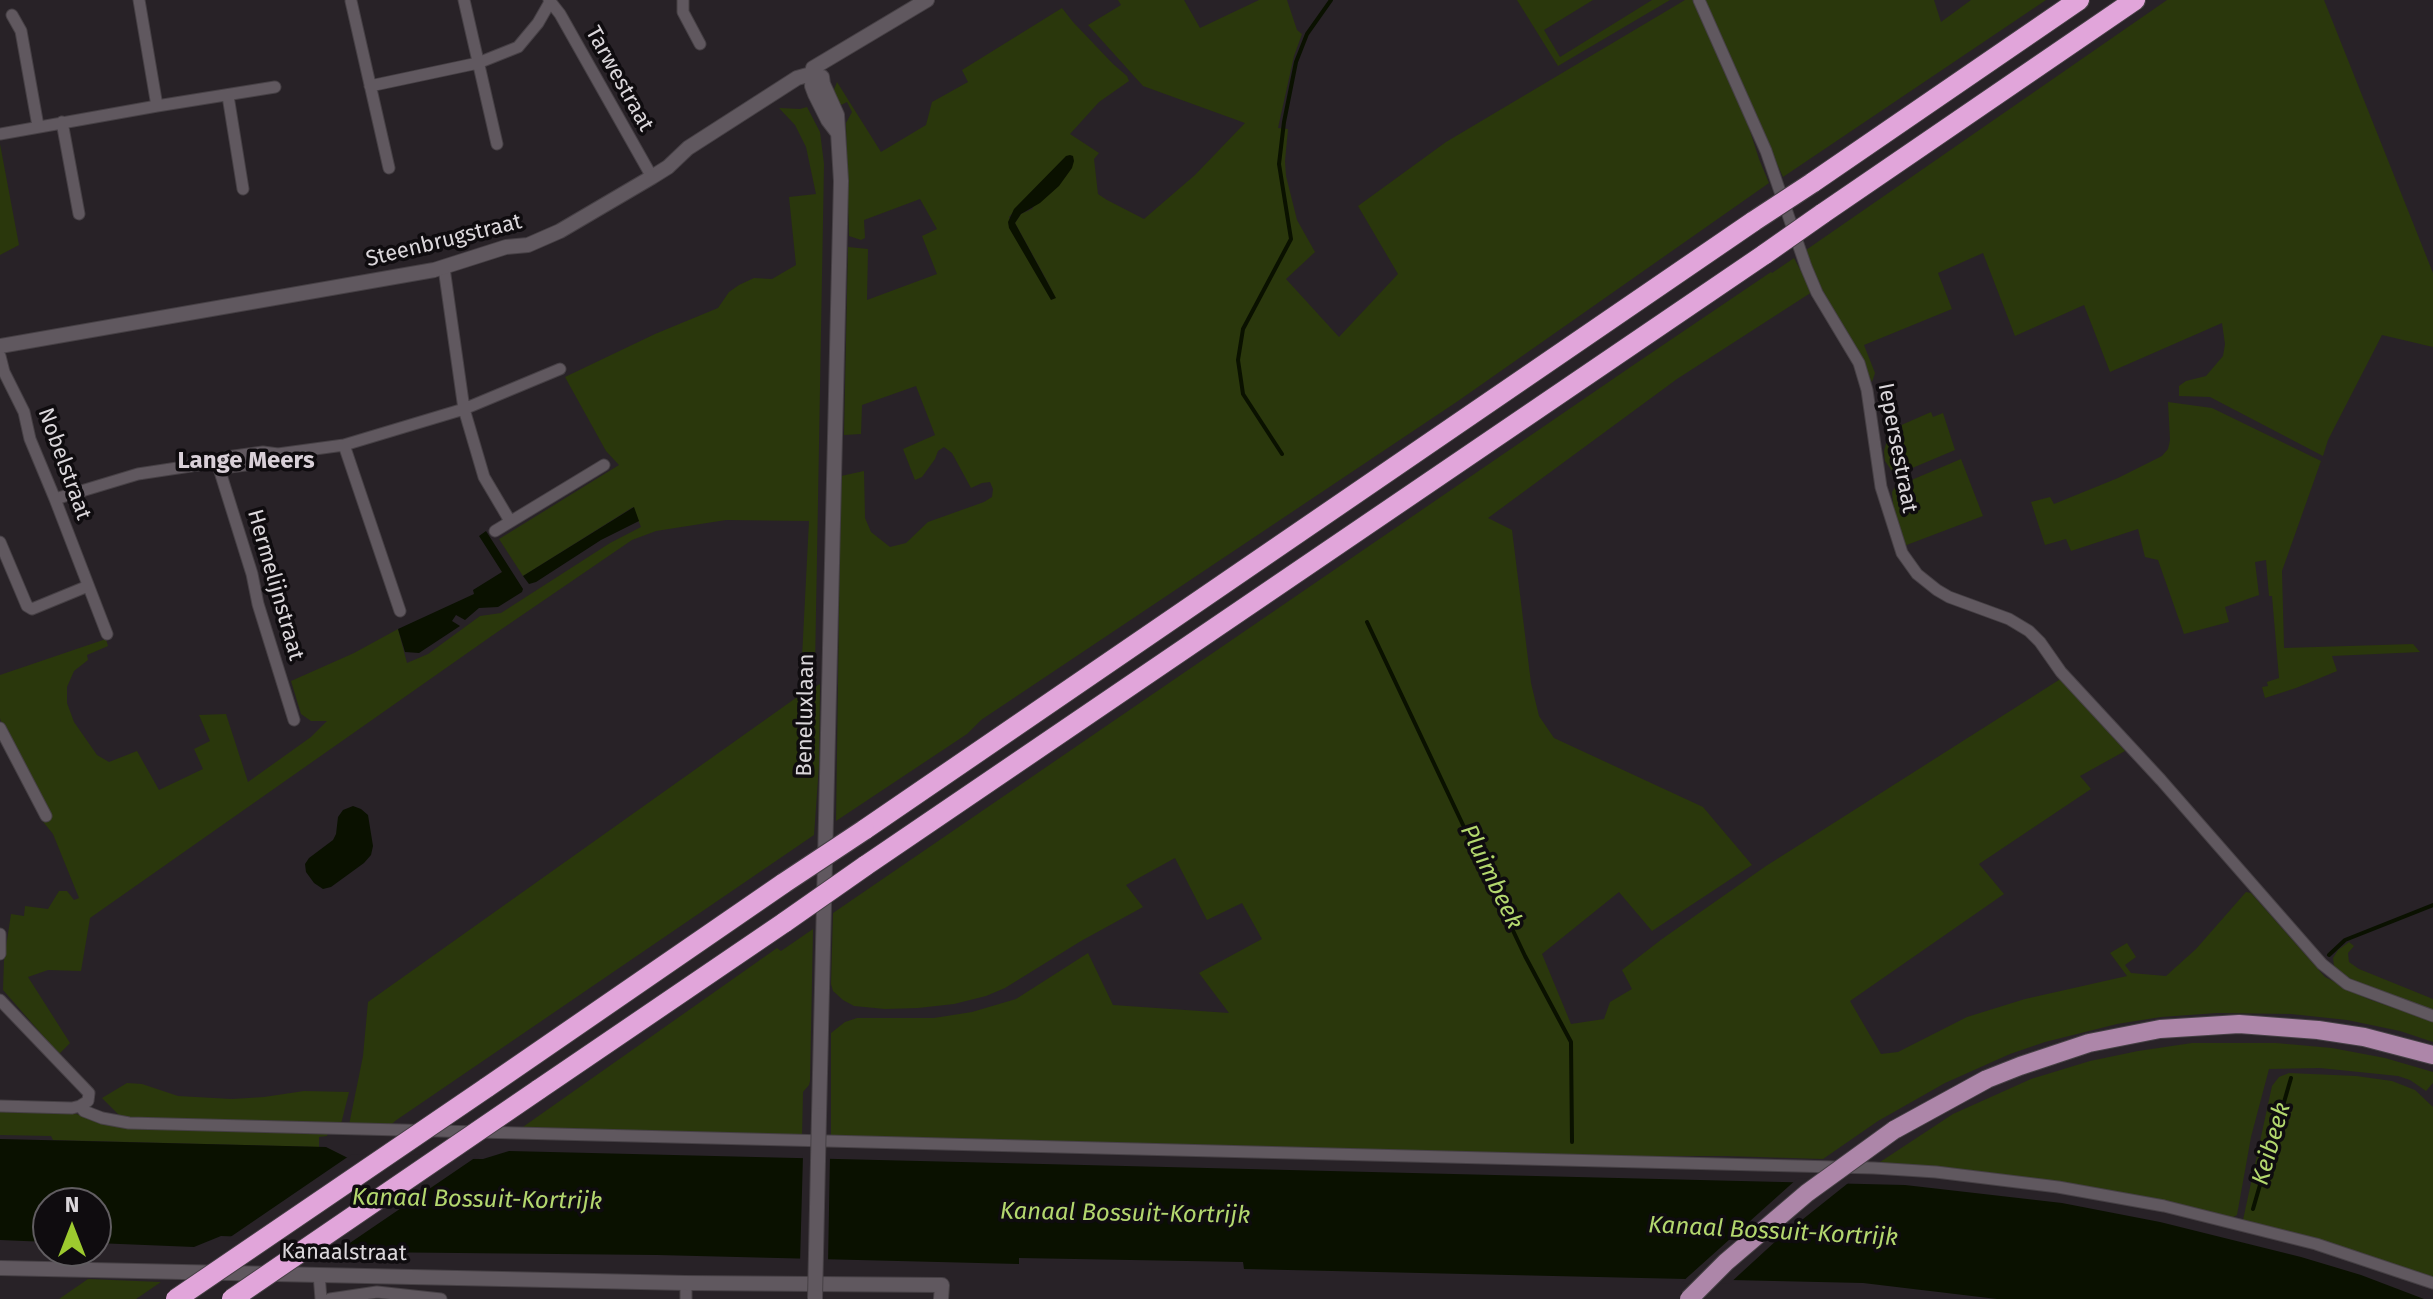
<!DOCTYPE html>
<style>
body{margin:0}
#map{position:relative;width:2433px;height:1299px;overflow:hidden;background:#282227;font-family:"Fira Sans",sans-serif}
canvas{display:block}
.north{position:absolute;left:32px;top:1187px;width:80px;height:80px;box-sizing:border-box;background:#0f0c0f;border:2px solid #615d61;border-radius:50%;rotate:0deg;font-size:22px;font-weight:700;line-height:32px;text-align:center;color:#dbd7db}
.north::after{content:'';display:block;margin:auto;width:28px;height:36px;background:#9dca2f;clip-path:polygon(50% 0,100% 100%,50% 72%,0 100%)}
</style>
<div id="map">
<canvas width="2433" height="1299"></canvas>
<div class="north">N</div>
</div>
<script>
const c = document.querySelector('canvas').getContext('2d');
c.lineJoin = 'round';
function fill(path, color) { c.fillStyle = color; c.fill(path, 'evenodd'); }
const shape = rows => new Path2D(rows.map(r => 'M' + r).join(''));
function stroke(path, color, width, dash) { c.strokeStyle = color; c.lineWidth = width; c.lineCap = dash ? 'butt' : 'round'; c.setLineDash(dash || []); c.stroke(path); }
function drawText(font, color, halo, rows, align = 'center') {
  c.font = font + ' "Fira Sans",sans-serif'; c.lineWidth = 7; c.setLineDash([]); c.textBaseline = 'middle'; c.strokeStyle = halo; c.fillStyle = color; for (const [text, x, y, turn = 0] of rows) {
    c.save(); c.translate(x, y); c.rotate((+turn || 0) * Math.PI / 180); c.textAlign = isNaN(turn) ? turn : align; if (halo) c.strokeText(text, 0, 0); c.fillText(text, 0, 0); c.restore();
  }
}
const green = shape([
 [1118,0,1184,0,1200,28,1259,0,1287,0,1297,30,1302,34,1294,56,1278,128,1288,129,1285,161,1286,176,1297,220,1315,252,1286,279,1339,337,1398,274,1358,206,1446,142,1685,0,1695,0,1742,106,1759,159,1769,183,1458,401,981,720,967,734,836,821,841,476,864,471,865,518,871,532,890,547,906,543,928,522,984,502,992,497,993,489,990,482,982,483,971,488,952,453,944,447,938,451,935,459,922,477,915,480,903,449,935,435,916,386,862,405,861,434,844,435,848,247,868,249,867,300,937,274,922,236,937,229,920,199,864,220,865,238,861,240,849,236,846,123,852,112,847,102,837,107,833,92,837,82,881,152,926,125,932,102,968,82,962,70,1062,8,1073,22,1113,64,1127,76,1129,81,1099,102,1070,134,1099,153,1094,159,1098,194,1107,200,1144,219,1195,175,1245,123,1143,86,1088,25,1121,5],
 [1066,157,1032,209,1021,214,1015,223,1056,297,1009,217],
 [1517,0,1593,0,1544,30,1560,57,1652,0,1670,0,1558,66],
 [1703,0,1934,0,1941,22,1971,0,2046,0,1783,177],
 [2167,0,2324,0,2433,273,2433,347,2382,335,2328,440,2323,456,2210,397,2179,396,2179,386,2186,381,2206,376,2223,356,2225,344,2222,323,2110,372,2084,305,2015,336,1983,253,1938,273,1952,309,1864,345,1875,373,1872,382,1810,267,1806,250],
 [807,107,820,132,824,164,815,667,801,677,809,521,726,520,656,531,632,540,493,635,90,918,81,971,48,970,28,977,70,1043,59,1054,3,990,4,960,11,914,24,916,25,906,48,909,59,891,67,891,74,900,79,898,53,834,40,818,47,809,2,725,0,718,0,675,106,639,108,646,87,655,88,660,74,671,67,687,67,703,74,722,97,755,109,762,137,751,159,790,203,769,194,749,210,741,199,715,226,714,248,782,311,737,327,721,311,721,301,714,291,681,354,653,398,629,407,663,428,654,480,616,501,613,610,543,641,527,633,507,523,576,499,539,619,465,606,451,565,377,655,334,718,308,729,292,739,285,754,278,772,279,796,265,789,197,816,194,806,147,795,125,779,108,800,109],
 [0,144,19,245,0,255],
 [1794,258,1812,292,1677,379,1488,518,1512,530,1531,683,1539,716,1554,738,1703,807,1752,865,1652,931,1619,892,1542,954,1571,1024,1604,1019,1610,1002,1632,989,1622,970,1662,939,1766,866,2062,678,2125,751,2080,776,2091,789,1979,864,2004,894,1850,1001,1881,1054,1898,1052,1967,1017,2025,999,2127,976,2110,953,2127,943,2136,957,2125,965,2131,973,2166,976,2196,949,2246,892,2251,893,2325,977,2368,999,2433,1021,2433,1042,2400,1031,2347,1020,2291,1014,2217,1013,2161,1017,2117,1024,2045,1042,2010,1054,1945,1083,1878,1121,1823,1159,1726,1156,1550,1156,831,1137,831,1033,845,1022,857,1018,934,1018,972,1012,1016,999,1088,953,1113,1005,1229,1013,1199,973,1262,939,1242,903,1207,920,1175,858,1126,885,1143,907,1081,941,1005,988,986,996,954,1004,918,1008,885,1009,854,1006,843,1000,833,991,831,984,833,913,1632,366,1771,272,1772,273],
 [2168,402,2212,408,2321,461,2282,571,2284,648,2413,644,2420,652,2332,656,2337,671,2296,688,2265,698,2262,687,2268,686,2267,682,2279,678,2272,596,2269,596,2266,560,2255,562,2259,595,2225,607,2229,622,2184,634,2158,560,2145,557,2138,529,2071,551,2066,539,2045,545,2031,502,2050,497,2054,504,2118,478,2162,456,2168,449,2170,440],
 [1931,412,1933,417,1943,413,1955,450,1898,474,1892,471,1885,461,1884,451,1890,430],
 [1961,459,1983,516,1904,546,1894,514,1892,492,1895,487],
 [820,684,819,765,814,835,395,1121,387,1129,349,1125,363,1056,368,1002,800,695],
 [813,929,810,1081,809,1085,803,1092,802,1137,520,1129,777,948,781,951],
 [2349,942,2354,946,2348,953,2349,962,2359,969,2433,999,2433,1011,2374,991,2342,974,2334,966,2333,958,2338,950],
 [2192,1043,2276,1043,2332,1048,2385,1058,2433,1072,2433,1083,2426,1091,2410,1080,2398,1076,2320,1068,2269,1069,2251,1137,2237,1215,2232,1218,1877,1164,1953,1114,2031,1079,2090,1061,2138,1051],
 [2289,1073,2356,1076,2392,1081,2415,1090,2433,1107,2433,1280,2243,1220,2272,1086,2279,1077],
 [127,1083,142,1084,178,1096,232,1099,264,1097,304,1091,349,1092,341,1124,123,1119,102,1098],
 [0,1112,73,1113,93,1119,328,1132,327,1136,319,1137,319,1147,53,1140,51,1136,0,1135],
 [88,1279,161,1282,136,1299,59,1299]
]);
const water = shape([
 [1070,155,1073,156,1074,161,1072,168,1059,186,1040,203,1021,214,1015,223,1056,298,1051,300,1009,228,1008,222,1014,209,1066,156],
 [634,507,639,521,601,540,536,582,529,584,523,576],
 [486,531,523,589,522,592,498,607,479,608,465,620,456,615,452,621,460,626,419,653,405,652,398,629,474,594,473,590,502,572,479,536],
 [353,806,361,809,368,815,373,846,371,855,364,863,331,887,323,889,314,883,306,872,305,864,309,858,333,840,336,834,338,817,343,810],
 [0,1139,326,1147,348,1158,483,1159,509,1151,1905,1185,2062,1203,2160,1222,2301,1257,2361,1275,2424,1299,1997,1299,1863,1283,1244,1269,1243,1262,1019,1258,1019,1264,657,1255,360,1252,328,1240,221,1236,194,1247,96,1243,96,1203,48,1203,48,1242,0,1240]
]);
const pier = shape([
 [352,1154,479,1155,341,1249,327,1244,226,1240],
 [803,1155,830,1155,828,1263,800,1263],
 [1798,1178,1852,1180,1778,1239,1729,1284,1681,1283]
]);
const stream = shape([
 [1282,454,1243,394,1238,360,1243,329,1291,239,1279,164,1284,122,1296,62,1307,34,1331,0],
 [1367,622,1525,956,1571,1042,1572,1142],
 [2329,955,2345,940,2433,905],
 [2253,1209,2291,1078]
]);
const minor = shape([
 [139,0,157,106],
 [464,0,497,144],
 [549,0,560,14,652,177],
 [683,0,683,12,700,44],
 [1699,0,1766,151,1806,267,1817,293,1859,363,1867,390,1881,487,1902,553,1917,574,1937,590,1949,597,2009,619,2029,631,2040,642,2061,672,2161,780,2322,964,2347,984,2433,1016],
 [351,1,389,168],
 [12,15,21,31,38,126],
 [370,86,478,63,518,47,538,23,550,2],
 [228,96,243,189],
 [62,122,79,214],
 [0,134,157,106,275,87],
 [444,268,464,409,484,477,510,521],
 [0,356,4,372,24,412,30,439,55,499,107,634],
 [344,445,400,611],
 [278,454,263,452,227,457,217,462,252,574,258,604,294,720],
 [55,499,138,474,217,462,230,467,261,463,278,454,344,445,464,409,560,369],
 [495,531,604,465],
 [0,542,27,606,32,609,88,586],
 [0,728,46,816],
 [0,934,0,954],
 [0,1000,89,1093,88,1101,80,1106],
 [0,1106,72,1108,80,1106],
 [80,1106,84,1111,102,1118,129,1123,1874,1168,1936,1172,2058,1187,2164,1206,2316,1244,2433,1283],
 [319,1274,321,1299],
 [330,1299,377,1292,441,1299],
 [686,1299,686,1283]
]);
const tertiary = shape([
 [838,133,828,120,815,94,812,86,813,68,927,0],
 [0,346,434,270,506,247,528,245,560,231,652,177,668,167,688,148,797,78,811,74,822,77],
 [819,1115,841,181,837,115,823,84,822,77],
 [0,1268,686,1283,942,1285,941,1299]
]);
const primary = shape([
 [1894,1130,1987,1079,2020,1066,2089,1043,2160,1029,2239,1024,2318,1030,2364,1037,2433,1055]
]);
const motorway = shape([
 [1812,183,2079,0],
 [1822,214,2135,0],
 [864,830,1754,221],
 [865,866,1765,254],
 [486,1088,784,883],
 [538,1090,785,922]
]);
const tertiaryBridge = shape([
 [815,1299,819,1115]
]);
const primaryBridge = shape([
 [1689,1299,1726,1262,1807,1193,1894,1130]
]);
const motorwayBridge = shape([
 [1754,221,1812,183],
 [1765,254,1822,214],
 [784,883,864,830],
 [785,922,865,866],
 [176,1299,486,1088],
 [232,1299,538,1090]
]);
const streetNames = [
 ["Tarwestraat",619,79,61],
 ["Steenbrugstraat",444,241,-14],
 ["Iepersestraat",1897,448,79],
 ["Nobelstraat",64,464,70],
 ["Hermelijnstraat",275,585,74],
 ["Beneluxlaan",806,715,-89],
 ["Kanaalstraat",344,1253,1]
];
const neighbourhoodNames = [
 ["Lange Meers",246,461]
];
const waterNames = [
 ["Pluimbeek",1491,877,64],
 ["Keibeek",2272,1144,-74],
 ["Kanaal Bossuit-Kortrijk",477,1200,1],
 ["Kanaal Bossuit-Kortrijk",1125,1214,1],
 ["Kanaal Bossuit-Kortrijk",1773,1232,3]
];
fill(green, '#2a370c');
fill(water, '#0a1100');
fill(pier, '#282227');
stroke(stream, '#0a1100', 4);
stroke(minor, '#464045', 13);
stroke(tertiary, '#464045', 16);
stroke(primary, '#464045', 20);
stroke(motorway, '#464045', 22);
stroke(minor, '#60585f', 11);
stroke(tertiary, '#60585f', 14);
stroke(primary, '#ad86a9', 18);
stroke(motorway, '#e1a5da', 20);
stroke(tertiaryBridge, '#464045', 16, []);
stroke(primaryBridge, '#464045', 20, []);
stroke(motorwayBridge, '#464045', 22, []);
stroke(tertiaryBridge, '#60585f', 14);
stroke(primaryBridge, '#ad86a9', 18);
stroke(motorwayBridge, '#e1a5da', 20);
drawText('22px', '#dbd7db', '#0f0c0f', streetNames);
drawText('bold 24px', '#d9d0d8', '#0f0c0f', neighbourhoodNames);
drawText('italic 24px', '#b3d76e', '#0f0c0f', waterNames);
</script>
